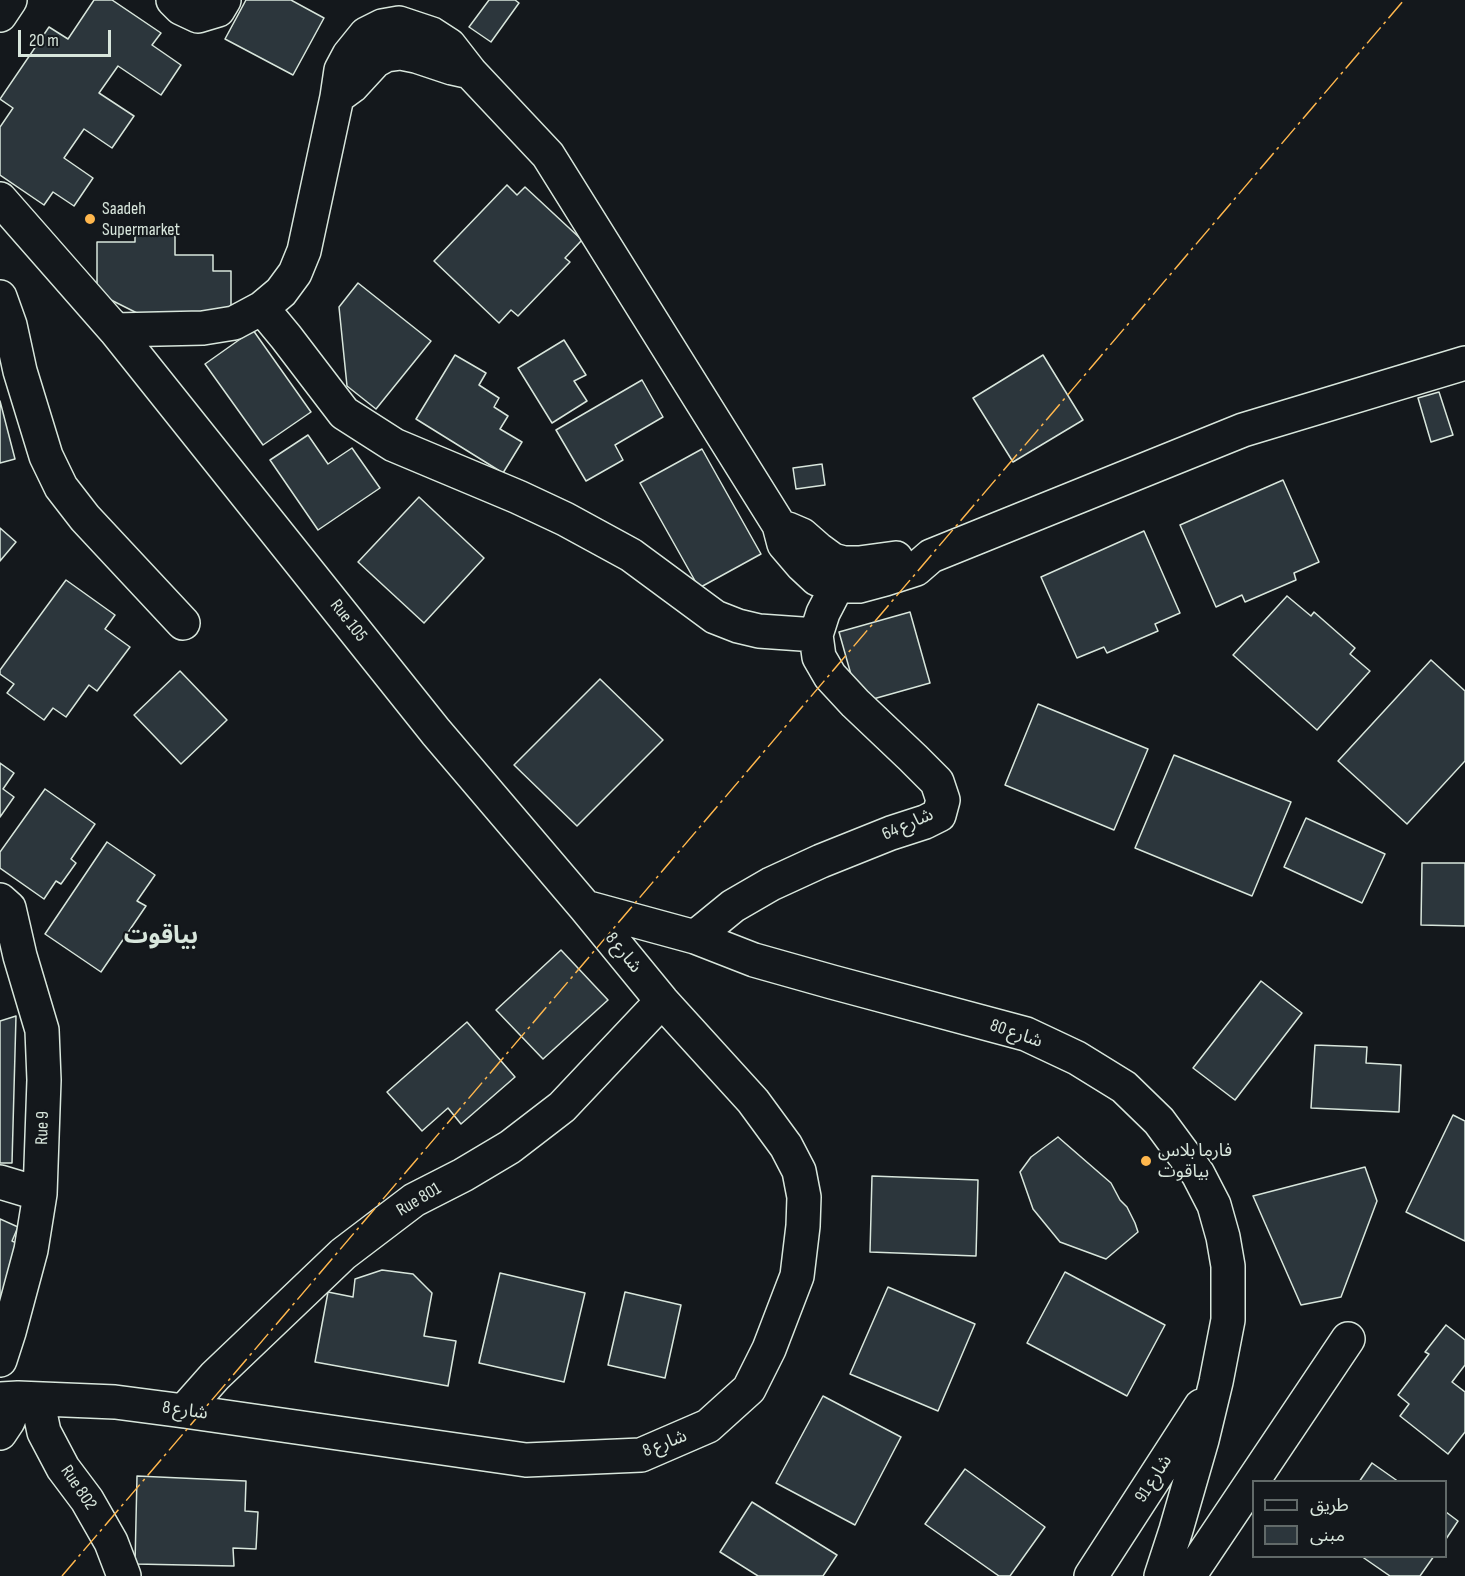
<!DOCTYPE html>
<meta charset="utf-8">
<style>
body{margin:0}
#map{position:relative;width:1465px;height:1576px;overflow:hidden;background:#14181c;font-family:"Sofia Sans Condensed","Noto Sans Arabic",sans-serif}
canvas{display:block}
.legend{position:absolute;left:1252px;top:1480px;width:195px;height:78px;box-sizing:border-box;background:#14181c;border:2px solid #626a69;margin:0;padding:8px 10px;list-style:none;font-size:18px;color:#d8e6dc}
.legend li{display:flex;align-items:center;gap:12px;height:30px}
.legend b{width:30px;border:2px solid #626a69}
.scale{position:absolute;left:18px;top:30px;width:93px;height:27px;box-sizing:border-box;border:3px solid #d8e6dc;border-top:0;padding-left:8px;font-size:18px;line-height:21px;white-space:nowrap;color:#d8e6dc;-webkit-text-stroke:4px #14181c;paint-order:stroke}
</style>
<div id="map">
<canvas width="1465" height="1576"></canvas>
<ul class="legend">
<li><b style="height:8px;background:#14181c"></b>طريق</li>
<li><b style="height:16px;background:#2c363c"></b>مبنى</li>
</ul>
<div class="scale">20 m</div>
</div>
<script>
const c = document.querySelector('canvas').getContext('2d');
c.lineJoin = 'round';
function fill(path, color) { c.fillStyle = color; c.fill(path, 'evenodd'); }
const shape = rows => new Path2D(rows.map(r => 'M' + r).join(''));
function stroke(path, color, width, dash) { c.strokeStyle = color; c.lineWidth = width; c.lineCap = dash ? 'butt' : 'round'; c.setLineDash(dash || []); c.stroke(path); }
function drawText(font, color, halo, rows, align = 'center') {
  c.font = font + ' "Sofia Sans Condensed","Noto Sans Arabic",sans-serif'; c.lineWidth = 4.5; c.setLineDash([]); c.textBaseline = 'middle'; c.strokeStyle = halo; c.fillStyle = color; for (const [text, x, y, turn = 0] of rows) {
    c.save(); c.translate(x, y); c.rotate((+turn || 0) * Math.PI / 180); c.textAlign = isNaN(turn) ? turn : align; if (halo) c.strokeText(text, 0, 0); c.fillText(text, 0, 0); c.restore();
  }
}
const building = shape([
 [94,0,112,0,161,33,152,45,181,65,161,95,118,66,99,93,134,116,112,148,84,129,64,158,93,178,74,206,53,192,44,205,0,175,0,127,13,108,0,99,49,27,68,39,94,0],
 [246,0,291,0,324,18,293,75,225,39,246,0],
 [489,0,515,0,519,3,491,42,469,27,489,0],
 [507,185,517,195,525,187,582,240,565,258,570,262,518,316,511,310,499,323,434,261,507,185],
 [135,232,175,233,175,255,213,255,213,271,231,271,231,314,139,314,97,293,97,242,135,242,135,232],
 [358,283,431,341,376,409,347,386,339,307,358,283],
 [253,330,311,412,263,445,205,364,253,330],
 [564,340,586,375,574,381,587,401,552,423,518,368,564,340],
 [455,355,486,373,479,385,499,398,494,407,508,416,500,429,522,442,503,473,416,419,455,355],
 [1043,355,1083,420,1013,462,973,398,1043,355],
 [642,380,663,417,615,445,623,460,586,481,556,430,642,380],
 [1439,392,1453,435,1431,442,1418,398,1439,392],
 [0,401,15,459,0,463,0,401],
 [308,435,328,464,352,448,380,488,318,530,270,460,308,435],
 [702,449,761,554,699,588,640,483,702,449],
 [822,464,825,485,796,489,793,468,822,464],
 [1283,480,1319,562,1294,573,1296,580,1245,602,1242,595,1216,607,1180,525,1283,480],
 [419,497,484,558,424,623,358,562,419,497],
 [0,528,16,542,0,561,0,528],
 [1144,531,1180,613,1155,624,1158,631,1107,653,1104,647,1077,658,1041,577,1144,531],
 [66,580,115,615,105,629,130,647,97,691,89,685,66,717,53,708,44,720,7,693,14,684,0,674,0,670,66,580],
 [1287,596,1311,616,1314,612,1355,648,1350,654,1370,671,1317,730,1233,655,1287,596],
 [910,612,930,683,859,703,839,632,910,612],
 [1431,660,1465,691,1465,761,1407,824,1338,761,1431,660],
 [180,671,227,720,181,764,134,715,180,671],
 [600,679,663,740,577,826,514,765,600,679],
 [1038,704,1148,749,1114,830,1005,785,1038,704],
 [1174,755,1291,802,1252,896,1135,848,1174,755],
 [0,763,14,773,3,789,14,797,0,817,0,763],
 [45,789,95,824,71,859,76,863,61,884,56,881,44,899,0,868,0,852,45,789],
 [1306,818,1385,854,1362,903,1284,867,1306,818],
 [107,842,155,875,137,901,146,906,101,972,45,934,107,842],
 [1422,863,1465,863,1465,926,1421,925,1422,863],
 [561,950,608,1000,543,1059,496,1010,561,950],
 [1261,981,1302,1013,1235,1100,1193,1068,1261,981],
 [16,1016,12,1163,0,1163,0,1021,16,1016],
 [467,1022,515,1077,461,1124,448,1108,422,1131,387,1092,467,1022],
 [1315,1045,1367,1047,1366,1063,1401,1065,1399,1112,1311,1108,1315,1045],
 [1453,1115,1465,1121,1465,1241,1406,1212,1453,1115],
 [1058,1137,1111,1183,1120,1200,1127,1207,1135,1223,1138,1232,1106,1259,1060,1242,1033,1209,1020,1172,1031,1157,1058,1137],
 [1365,1167,1377,1201,1341,1297,1301,1305,1253,1196,1365,1167],
 [872,1176,978,1180,976,1256,870,1252,872,1176],
 [0,1219,18,1227,12,1241,25,1247,0,1299,0,1219],
 [382,1270,413,1274,432,1293,424,1336,456,1341,448,1386,315,1362,328,1292,353,1297,355,1279,382,1270],
 [1065,1272,1165,1325,1127,1396,1027,1343,1065,1272],
 [500,1273,585,1293,564,1382,479,1363,500,1273],
 [888,1287,975,1324,938,1411,850,1374,888,1287],
 [625,1292,681,1305,665,1378,608,1365,625,1292],
 [1446,1325,1465,1340,1465,1365,1452,1382,1465,1392,1465,1432,1448,1454,1400,1416,1409,1404,1398,1395,1429,1354,1425,1352,1446,1325],
 [823,1396,901,1437,855,1525,776,1483,823,1396],
 [1372,1463,1399,1482,1359,1482,1372,1463],
 [965,1469,1045,1527,1010,1576,999,1576,925,1524,965,1469],
 [137,1476,246,1481,245,1511,258,1512,256,1549,233,1548,234,1566,135,1564,137,1476],
 [752,1502,837,1555,823,1576,758,1576,720,1552,752,1502],
 [1446,1512,1458,1521,1446,1539,1446,1512],
 [1361,1556,1434,1556,1420,1576,1390,1576,1361,1556]
]);
const minor = shape([
 [173,0,181,8,198,16,218,10,224,0],
 [0,15,10,0],
 [337,97,352,86,375,61,386,55,401,53,416,56,452,68,470,72],
 [0,199,115,330,436,732,585,907,662,1001,753,1101,786,1146,799,1171,804,1197,803,1226,797,1276,769,1349,749,1389,708,1426,641,1455,526,1460,184,1411,115,1402,18,1398,0,1399],
 [0,297,10,325,20,371,46,456,61,487,85,518,183,623],
 [262,308,286,337,344,413,394,445,518,497,565,519,631,555,715,617,738,626,759,631,816,635],
 [115,330,203,328,234,323,262,308,281,292,295,273,304,251,337,97,341,70,349,55,366,34,382,26,399,23,432,34,449,45,470,72,548,155,779,525,784,544,802,565,817,579,837,586,859,586,885,579,916,569,931,556,1243,430,1465,363],
 [788,529,802,535,818,549,833,560,844,563,859,563,896,558],
 [0,900,9,908,20,956,42,1030,44,1080,40,1194,31,1250,9,1332,0,1360],
 [585,907,695,937,754,960,832,982,1026,1034,1077,1058,1124,1087,1159,1121,1198,1174,1214,1205,1223,1237,1228,1266,1228,1320,1216,1382,1202,1440,1176,1530,1161,1576],
 [695,937,733,906,771,884,821,861,891,833,925,822,939,815,943,800,937,782,913,758,855,703,830,676,819,657,816,635,823,613,837,586],
 [0,1182,40,1194],
 [37,1399,44,1432,63,1468,87,1500,111,1542,124,1576],
 [184,1411,215,1376,343,1254,414,1200,463,1175,510,1147,562,1107,662,1001],
 [0,1433,8,1421,18,1398],
 [1091,1576,1201,1406],
 [1189,1576,1348,1339]
]);
const power = shape([
 [62,1576,1404,0]
]);
const markers = [
 [90,219,6,"#ffb74d"],
 [1146,1161,6,"#ffb74d"]
];
const poiNames = [
 ["Saadeh",102,209],
 ["Supermarket",102,230],
 ["فارما بلاس",1158,1151],
 ["بياقوت",1158,1172]
];
const streetNames = [
 ["Rue 105",348,621,52],
 ["شارع 64",908,825,-24],
 ["شارع 8",623,953,51],
 ["شارع 80",1016,1034,19],
 ["Rue 9",43,1128,-88],
 ["Rue 801",419,1200,-31],
 ["شارع 8",185,1411,8],
 ["شارع 8",665,1444,-21],
 ["شارع 91",1154,1479,-57],
 ["Rue 802",78,1488,56]
];
const districtNames = [
 ["بياقوت",161,937]
];
fill(building, '#2c363c');
stroke(building, '#d8e6dc', 1.5);
stroke(minor, '#d8e6dc', 36);
stroke(minor, '#14181c', 33);
stroke(power, '#ffb74d', 1.5, [21, 4.5, 3, 4.5]);
for (const [x, y, r, color] of markers) { const dot = new Path2D(); dot.arc(x, y, r, 0, 2 * Math.PI); c.fillStyle = color; c.fill(dot); stroke(dot, '#14181c', 2); }
drawText('18px', '#d8e6dc', '#14181c', poiNames, 'left');
drawText('18px', '#d8e6dc', '#14181c', streetNames);
drawText('bold 24px', '#d8e6dc', '#14181c', districtNames);
</script>
